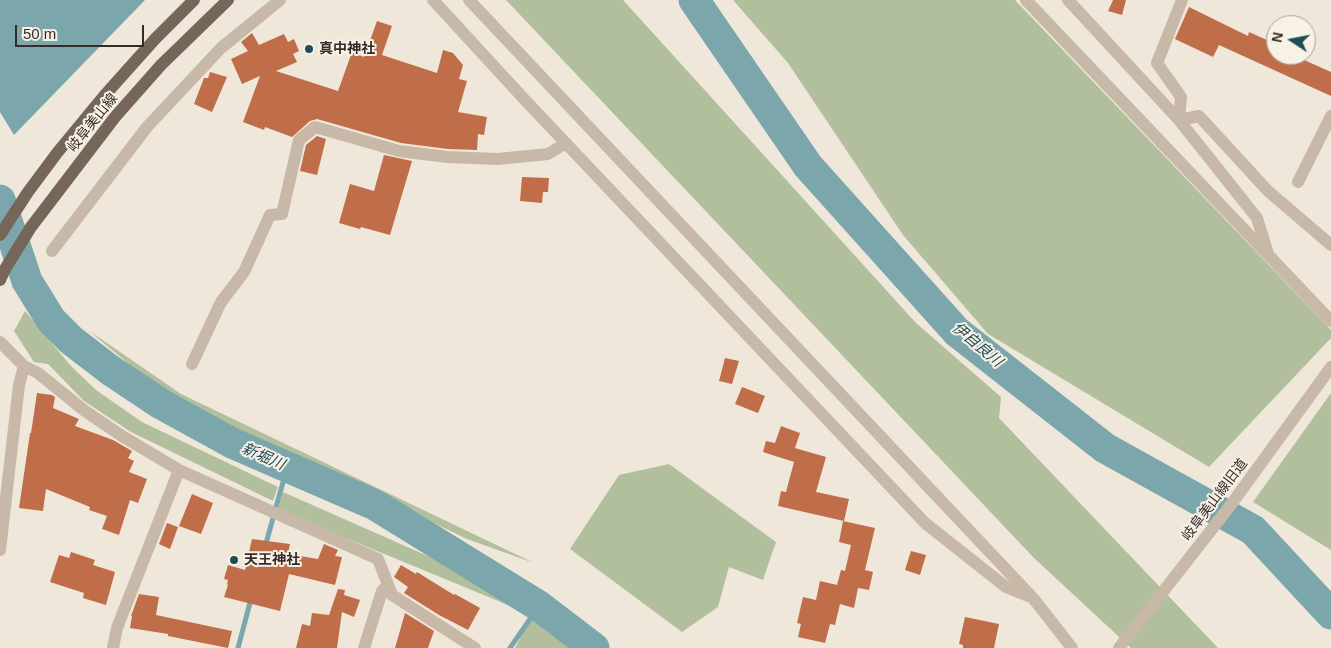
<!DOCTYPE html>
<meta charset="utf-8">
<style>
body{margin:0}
#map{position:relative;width:1331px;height:648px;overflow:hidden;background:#f0e7db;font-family:Arial,sans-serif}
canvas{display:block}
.north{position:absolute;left:1266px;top:15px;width:50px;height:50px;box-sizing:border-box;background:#f8f1e7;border:1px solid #aaa29a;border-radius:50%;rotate:281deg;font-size:14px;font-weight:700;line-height:20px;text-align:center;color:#352c27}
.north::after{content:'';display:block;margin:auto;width:18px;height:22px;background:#1f4d54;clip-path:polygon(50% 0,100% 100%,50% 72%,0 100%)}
.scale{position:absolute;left:15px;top:25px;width:129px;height:22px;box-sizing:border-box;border:2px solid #352c27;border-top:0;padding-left:6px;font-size:15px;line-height:18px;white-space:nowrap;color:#352c27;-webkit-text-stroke:4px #f8f1e7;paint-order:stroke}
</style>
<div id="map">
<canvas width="1331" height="648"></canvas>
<div class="north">N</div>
<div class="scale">50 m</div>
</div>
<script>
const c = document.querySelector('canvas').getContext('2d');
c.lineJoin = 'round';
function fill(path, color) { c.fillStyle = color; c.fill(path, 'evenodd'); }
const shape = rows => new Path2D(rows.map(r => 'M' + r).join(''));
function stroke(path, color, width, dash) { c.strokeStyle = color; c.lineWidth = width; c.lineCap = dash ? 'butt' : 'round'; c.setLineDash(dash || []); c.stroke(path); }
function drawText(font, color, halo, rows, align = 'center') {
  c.font = font + ' Arial,"Noto Sans JP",sans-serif'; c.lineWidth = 4; c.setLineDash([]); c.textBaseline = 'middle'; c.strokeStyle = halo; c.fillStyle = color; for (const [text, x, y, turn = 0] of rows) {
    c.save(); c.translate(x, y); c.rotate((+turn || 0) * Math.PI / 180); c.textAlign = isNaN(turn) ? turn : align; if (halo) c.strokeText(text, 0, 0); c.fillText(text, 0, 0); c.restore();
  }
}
const green = shape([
 [506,0,623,0,916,323,1001,397,999,418,1218,648,1131,648,1034,558],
 [733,0,1015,0,1331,330,1331,338,1209,467,988,334,903,235,788,63],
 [25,311,71,366,96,390,142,422,278,487,273,501,131,432,84,401,48,364,34,362,14,331],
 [88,330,181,394,534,563,467,539,165,394],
 [1331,393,1331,550,1253,502],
 [669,464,776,542,763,580,729,567,718,607,682,632,570,549,619,475],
 [283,492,482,580,517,601,520,610,278,510],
 [530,619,544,621,577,648,515,648]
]);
const water = shape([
 [0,0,145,0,14,135,0,112]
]);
const stream = shape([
 [265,547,285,475],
 [238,648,251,599],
 [510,648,539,606]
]);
const river = shape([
 [694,0,808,166,957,332,1105,448,1253,530,1331,614],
 [0,200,27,281,51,320,71,340,110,370,161,404,232,443,375,505,539,606,594,648]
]);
const building = shape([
 [1113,0,1126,0,1122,15,1108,11],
 [1189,7,1248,36,1249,32,1276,44,1276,55,1293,55,1331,72,1331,96,1219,45,1213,57,1175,39],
 [377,21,392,26,382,55,437,73,443,50,453,53,463,65,459,79,467,81,458,112,487,117,484,135,478,134,477,150,448,149,401,143,317,119,310,121,292,137,265,127,264,130,243,122,260,76,242,84,231,59,248,51,241,42,252,33,259,45,284,34,288,42,294,39,299,51,293,54,297,62,276,71,338,91,352,52,364,57],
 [210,72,227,77,212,112,194,104,204,78,208,78],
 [317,136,326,139,317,175,300,171,306,145],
 [384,155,412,161,390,235,361,227,360,229,339,223,350,184,374,191],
 [522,177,549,178,548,192,543,192,542,203,520,201],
 [725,358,739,361,732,384,719,381],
 [742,387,765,396,758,413,735,404],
 [37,393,52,395,55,397,53,408,79,419,75,426,113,440,132,451,128,458,134,461,129,472,147,479,138,503,130,500,119,535,102,529,107,516,89,510,90,507,46,489,43,511,19,508,30,433,31,433],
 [781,426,800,433,795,448,826,457,816,492,849,499,844,521,778,506,781,491,786,492,794,462,763,452,766,441,775,443],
 [192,494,213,503,201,534,179,526],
 [843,521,875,528,865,570,873,572,869,590,858,588,854,608,840,604,835,625,830,624,825,643,798,637,801,624,797,623,803,597,816,600,820,581,837,585,841,570,845,571,851,545,839,542],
 [167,523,178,527,170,549,159,544],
 [252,539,290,544,288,554,318,559,324,544,338,550,335,556,342,557,335,585,289,574,280,611,224,597,228,585,227,584,228,580,224,579,228,565,245,570],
 [911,551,926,555,920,575,905,570],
 [71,552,95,560,93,565,115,572,106,605,83,598,84,593,50,582,59,555,69,558],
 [401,565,416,574,417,572,454,595,455,594,480,608,468,630,439,615,404,593,408,587,394,577],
 [338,589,345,590,344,595,360,600,354,617,342,612,337,648,296,648,302,624,310,626,312,613,329,615],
 [139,594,159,597,156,615,232,631,228,648,168,636,168,634,130,628,132,616,131,616],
 [405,613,434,631,428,648,395,648],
 [965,617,999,624,994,648,963,648,963,645,959,644]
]);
const minor = shape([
 [433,0,525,100,925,523,1006,587,1028,596],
 [469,0,1033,598,1072,648],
 [1026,0,1331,321],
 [1068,0,1179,120,1257,218,1268,254],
 [1182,0,1157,63,1181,97,1179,120,1199,116,1268,191,1331,245],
 [1298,182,1331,116],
 [52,251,147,127,221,48,280,0],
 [0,342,24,366,38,373,85,411,122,436,179,470,378,559,392,595,475,648],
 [192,364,221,302,244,272,270,215,282,214,299,140,315,127,399,151,447,157,498,159,548,154,566,143],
 [0,550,19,385,24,366],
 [113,648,117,628,179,470],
 [364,648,382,591,388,585],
 [1119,648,1230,506,1331,367]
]);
const major = shape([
 [0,235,28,192,57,153,104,96,155,39,194,0],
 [0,280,5,269,31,227,115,117,161,65,228,0]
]);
const markers = [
 [309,49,5,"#1f4d54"],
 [234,560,5,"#1f4d54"]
];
const poiNames = [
 ["真中神社",319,49],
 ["天王神社",244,560]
];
const streetNames = [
 ["岐阜美山線",93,123,-51],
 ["岐阜美山線旧道",1215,500,-53]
];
const waterNames = [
 ["伊自良川",977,345,40],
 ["新堀川",263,457,24]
];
fill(green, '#b1bf9c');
fill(water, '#7ba7ac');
stroke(stream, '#7ba7ac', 5);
stroke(river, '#7ba7ac', 31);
fill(building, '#c06d49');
stroke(minor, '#c8b8a7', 12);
stroke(major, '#766559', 12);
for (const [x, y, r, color] of markers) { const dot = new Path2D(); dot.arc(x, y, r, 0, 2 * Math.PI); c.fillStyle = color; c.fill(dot); stroke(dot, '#f8f1e7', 2); }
drawText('bold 14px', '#352c27', '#f8f1e7', poiNames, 'left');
drawText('14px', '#352c27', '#f8f1e7', streetNames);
drawText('italic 15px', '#1f4d54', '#f8f1e7', waterNames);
</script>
